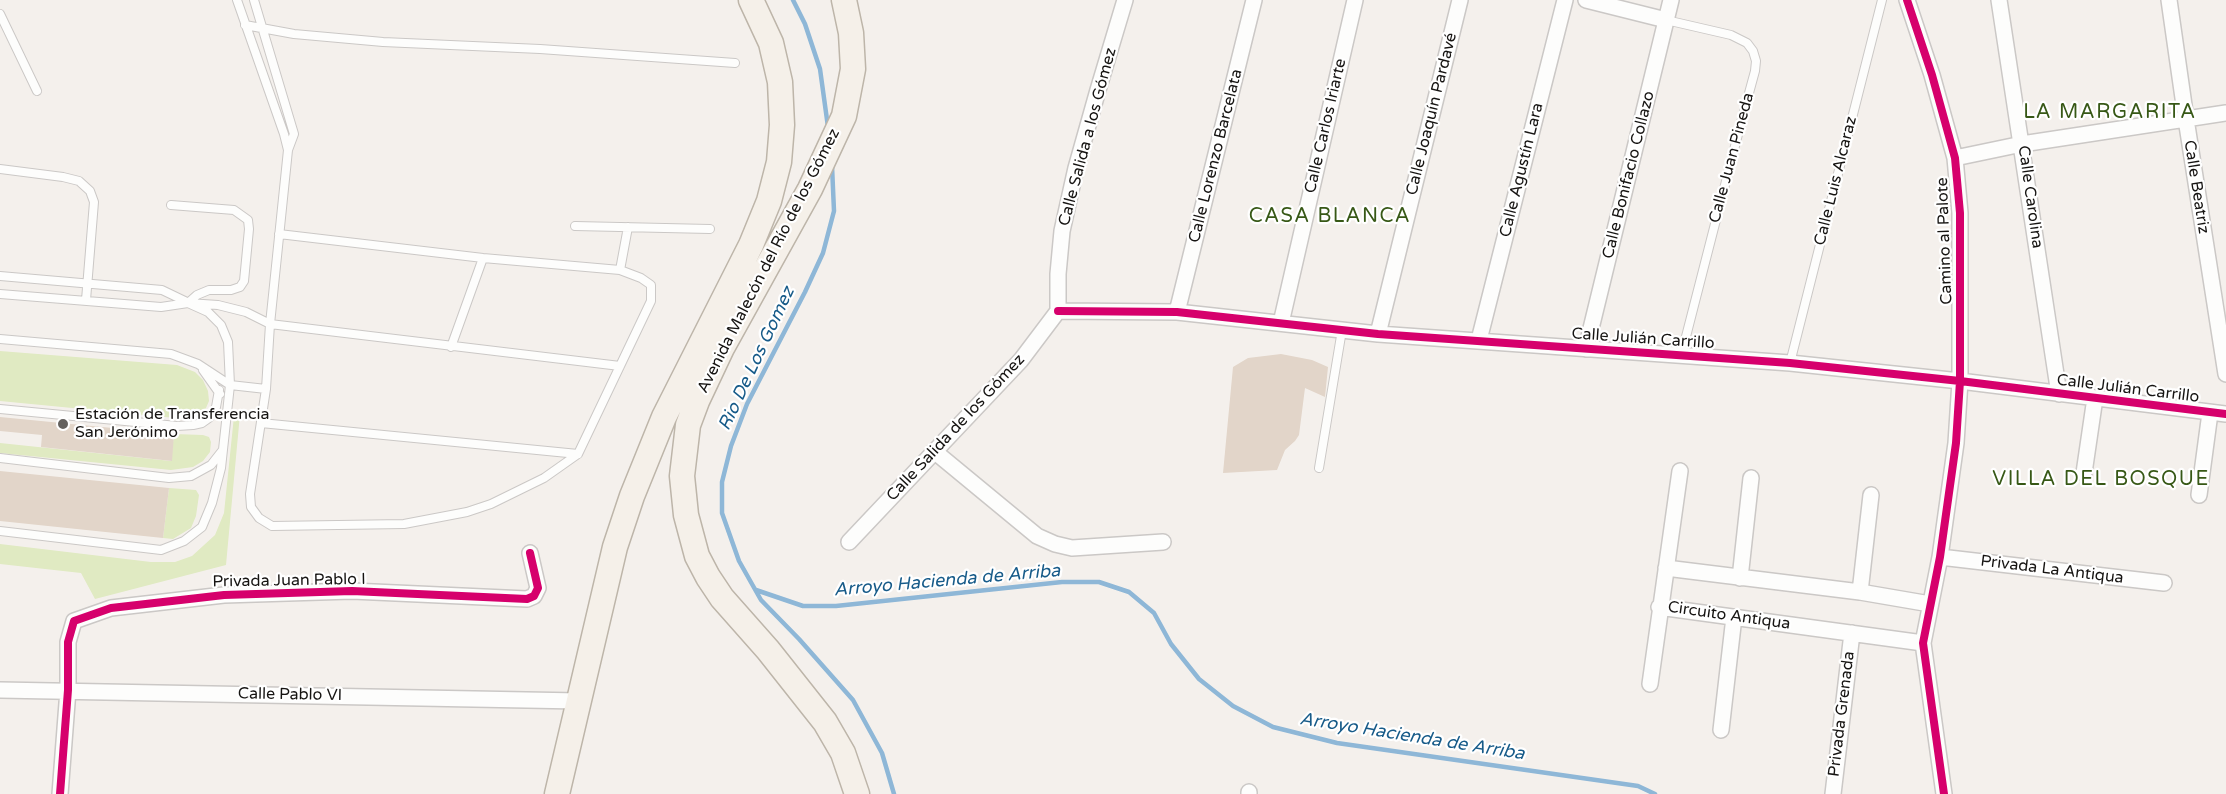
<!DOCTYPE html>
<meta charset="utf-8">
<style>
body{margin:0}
canvas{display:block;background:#f4f0ec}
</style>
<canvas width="2226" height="794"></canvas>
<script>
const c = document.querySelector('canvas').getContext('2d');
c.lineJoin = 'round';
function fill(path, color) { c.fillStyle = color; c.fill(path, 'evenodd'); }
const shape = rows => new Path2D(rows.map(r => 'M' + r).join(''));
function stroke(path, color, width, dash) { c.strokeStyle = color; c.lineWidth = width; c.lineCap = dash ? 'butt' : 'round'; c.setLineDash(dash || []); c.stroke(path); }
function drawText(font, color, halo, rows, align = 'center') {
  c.font = font + ' "Varela Round",sans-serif'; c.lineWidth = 4.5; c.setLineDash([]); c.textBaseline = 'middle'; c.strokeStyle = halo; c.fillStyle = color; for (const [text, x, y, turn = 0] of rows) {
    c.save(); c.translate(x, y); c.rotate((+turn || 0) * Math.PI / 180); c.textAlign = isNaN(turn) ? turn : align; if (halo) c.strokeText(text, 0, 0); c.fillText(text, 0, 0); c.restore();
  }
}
const green = shape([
 [0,351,177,365,195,372,203,380,208,391,209,401,206,408,202,413,186,419,0,401],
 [236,414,240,414,226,565,95,599,81,573,0,564,0,544,151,562,175,562,192,556,215,535,224,513,234,416],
 [174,434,203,435,209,437,211,442,210,452,203,461,193,467,171,470,0,453,0,443,171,461],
 [169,488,196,490,199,495,196,516,191,528,173,539,163,538]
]);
const stream = shape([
 [793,0,805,24,820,69,828,127],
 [832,166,834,211,823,253,805,292,747,404,731,446,722,482,722,513,739,561,761,600,799,639,853,700,882,753,894,794],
 [756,590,803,606,836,606,1062,582,1099,582,1129,592,1154,613,1171,644,1199,679,1233,706,1273,727,1337,743,1638,786,1655,794]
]);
const building = shape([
 [1281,354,1312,360,1328,367,1325,397,1305,388,1299,435,1295,441,1285,450,1277,470,1223,473,1233,367,1248,358],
 [0,417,174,434,172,461,41,447,42,435,0,431],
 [0,471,169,488,163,538,0,521]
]);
const service = shape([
 [237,0,284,134,288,150],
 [254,0,294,134,288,150,270,324,266,389,250,494,251,507,259,518,272,526,404,524,467,512,491,504,544,478,578,454,651,301,651,285,641,278,620,270,483,258,279,234],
 [0,14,37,91],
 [1666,20,1731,35,1747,43,1753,51,1756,61,1755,71,1743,115,1681,356],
 [245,25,294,34,383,42,540,49,735,63],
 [0,169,63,177,79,181,90,191,94,202,86,300],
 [171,205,234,210,248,220,249,229,244,281,240,287,231,290,209,290,197,295,188,303,218,305,246,312,270,324,620,366],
 [575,226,710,229],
 [620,270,628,227],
 [0,276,162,290,187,302],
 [0,294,161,307,188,303,208,312,221,325,228,342,230,385,221,468,212,503,202,527,184,541,161,550,0,531],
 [0,339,171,354,198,364,230,385,266,389],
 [451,347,483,258],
 [1790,363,1882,0],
 [203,370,220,394],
 [0,409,177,426,193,425,202,423,209,418,216,407,219,390],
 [261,423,578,454],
 [0,458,169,478,191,476,211,465,222,451],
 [1319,468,1342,330]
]);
const minor = shape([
 [1586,0,1666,20],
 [1907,0,1932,75,1955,158,1960,213,1960,381,1956,443,1940,557,1923,643,1944,794],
 [1999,0,2059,394],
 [2169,0,2186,119,2226,374],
 [1955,158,2022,144,2226,113],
 [1058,311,1177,312,1378,334,1790,363,1960,381,2226,414],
 [1058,311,1058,274,1062,231,1076,168,1098,90,1125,0],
 [1177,312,1254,0],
 [1281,323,1355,0],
 [1378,334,1460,0],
 [1479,340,1565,0],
 [1586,349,1671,0],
 [934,451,1037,536,1055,544,1072,548,1163,542],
 [2084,473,2095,398],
 [2199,495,2210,413],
 [849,542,1021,360,1058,311],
 [1940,557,2164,583],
 [1666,568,1860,592,1930,604],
 [1740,578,1751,478],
 [1860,592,1871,495],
 [1659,607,1923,643],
 [1650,684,1680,471],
 [0,690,579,701],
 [1721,730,1734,617],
 [1249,792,1249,794],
 [60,794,68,690,68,642,74,621,111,608,224,595,352,591,527,599,534,596,538,588,530,553],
 [1833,794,1852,633]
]);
const primary = shape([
 [844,0,851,33,853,69,844,116,810,189,722,348,697,401,688,425,682,476,686,515,697,556,708,577,722,598,768,650,825,722,843,753,857,794],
 [557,794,615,547,632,496,664,417,751,245,769,201,779,162,782,125,780,82,771,43,751,0]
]);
const cycleway = shape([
 [1907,0,1932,75,1955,158,1960,213,1960,381,1956,443,1940,557,1923,643,1944,794],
 [1058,311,1177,312,1378,334,1790,363,1960,381,2226,414],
 [60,794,68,690,68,642,74,621,111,608,224,595,352,591,527,599,534,596,538,588,530,553]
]);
const markers = [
 [63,424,6,"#64615e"]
];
const streetNames = [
 ["Calle Joaquín Pardavé",1432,114,-76],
 ["Calle Carlos Iriarte",1326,126,-77],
 ["Calle Salida a los Gómez",1088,137,-75],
 ["Calle Lorenzo Barcelata",1216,156,-76],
 ["Calle Juan Pineda",1732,158,-75],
 ["Calle Agustín Lara",1522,170,-76],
 ["Calle Bonifacio Collazo",1629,175,-76],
 ["Calle Luis Alcaraz",1836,181,-76],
 ["Calle Beatriz",2196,187,81],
 ["Calle Carolina",2030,197,82],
 ["Camino al Palote",1945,241,-92],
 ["Avenida Malecón del Río de los Gómez",769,261,-63],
 ["Calle Julián Carrillo",1643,339,4],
 ["Calle Julián Carrillo",2128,389,7],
 ["Calle Salida de los Gómez",956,428,-47],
 ["Privada La Antiqua",2052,570,7],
 ["Privada Juan Pablo I",289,581,-1],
 ["Circuito Antiqua",1729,616,8],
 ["Calle Pablo VI",290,695,1],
 ["Privada Grenada",1842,714,-83]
];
const poiNames = [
 ["Estación de Transferencia",75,415],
 ["San Jerónimo",75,433]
];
const waterNames = [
 ["Rio De Los Gomez",757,359,-65],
 ["Arroyo Hacienda de Arriba",947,581,-5],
 ["Arroyo Hacienda de Arriba",1412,737,9]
];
const quarterNames = [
 ["LA MARGARITA",2110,113],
 ["CASA BLANCA",1330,217],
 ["VILLA DEL BOSQUE",2101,480]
];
fill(green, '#e0eac2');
stroke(stream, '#8eb7d7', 4.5);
fill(building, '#e2d5c9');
stroke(service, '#cbc8c6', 10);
stroke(minor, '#cbc8c6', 18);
stroke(primary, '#bdb5a9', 27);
stroke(service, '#fdfdfc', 8);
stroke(minor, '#fdfdfc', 15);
stroke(primary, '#f5f0e9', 24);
stroke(cycleway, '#d6006c', 8);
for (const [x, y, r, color] of markers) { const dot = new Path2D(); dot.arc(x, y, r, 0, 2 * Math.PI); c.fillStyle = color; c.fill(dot); stroke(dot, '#fff', 2); }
drawText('16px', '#161412', '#fff', streetNames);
drawText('16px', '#161412', '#fff', poiNames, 'left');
drawText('italic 18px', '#175b89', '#fff', waterNames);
c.letterSpacing = '1.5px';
drawText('20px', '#375816', '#fff', quarterNames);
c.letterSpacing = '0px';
</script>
